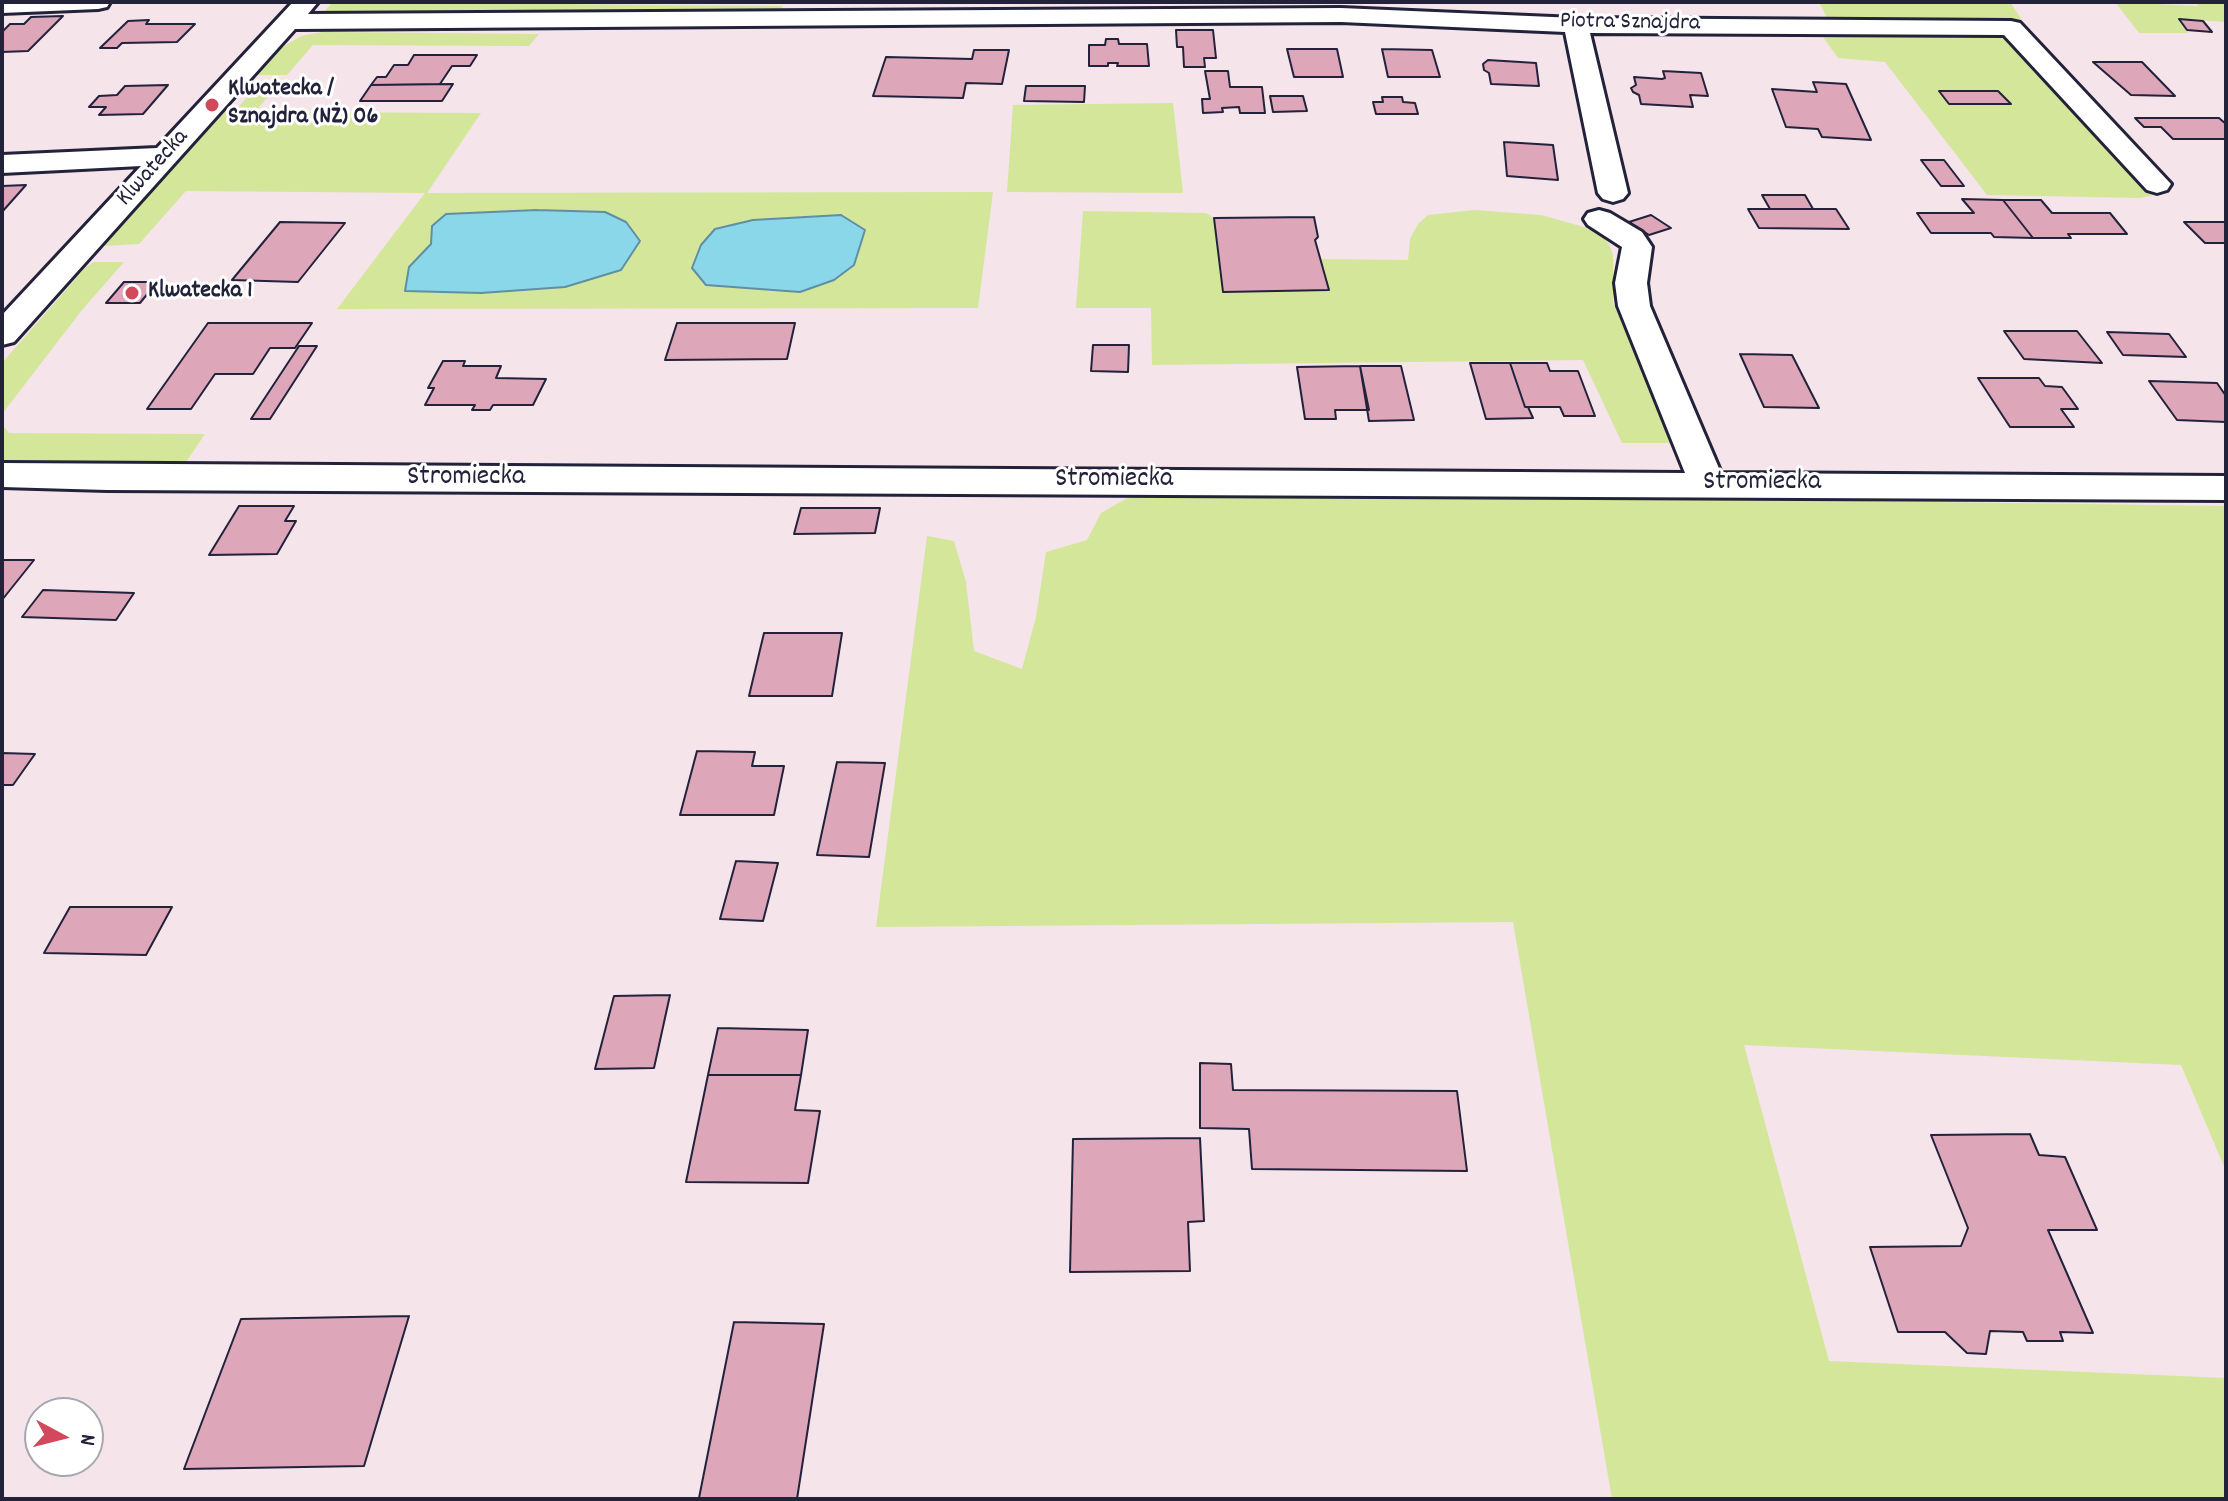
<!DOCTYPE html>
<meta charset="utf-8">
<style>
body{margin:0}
#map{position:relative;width:2228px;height:1501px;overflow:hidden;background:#f5e4ea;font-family:Dekko,sans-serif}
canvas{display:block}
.frame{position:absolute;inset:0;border:4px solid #22223b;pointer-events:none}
.north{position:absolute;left:24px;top:1397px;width:80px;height:80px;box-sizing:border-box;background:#fff;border:2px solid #a7a7b1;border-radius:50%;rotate:97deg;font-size:22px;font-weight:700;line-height:32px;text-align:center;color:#22223b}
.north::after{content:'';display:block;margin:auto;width:28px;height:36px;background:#d1495b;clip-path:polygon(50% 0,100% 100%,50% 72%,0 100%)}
</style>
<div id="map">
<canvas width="2228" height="1501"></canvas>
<div class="frame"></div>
<div class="north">N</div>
</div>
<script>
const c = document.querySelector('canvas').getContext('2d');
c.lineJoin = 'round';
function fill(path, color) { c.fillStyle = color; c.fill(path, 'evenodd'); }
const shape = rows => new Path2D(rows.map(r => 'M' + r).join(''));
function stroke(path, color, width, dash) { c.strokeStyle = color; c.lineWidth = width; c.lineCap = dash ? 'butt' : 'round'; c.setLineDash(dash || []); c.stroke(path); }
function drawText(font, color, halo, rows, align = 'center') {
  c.font = font + ' Dekko,sans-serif'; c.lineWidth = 6; c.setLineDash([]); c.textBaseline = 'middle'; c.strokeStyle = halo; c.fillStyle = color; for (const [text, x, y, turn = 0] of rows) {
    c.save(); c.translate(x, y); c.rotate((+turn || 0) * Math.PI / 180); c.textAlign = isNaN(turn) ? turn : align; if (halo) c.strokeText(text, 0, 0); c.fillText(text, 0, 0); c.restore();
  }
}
const green = shape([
 [333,2,782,6,783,14,320,16],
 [1819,2,2010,2,2022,20,1829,22],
 [2115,2,2198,6,2196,2,2225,2,2226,22,2180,19,2188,33,2139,33],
 [323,32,539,34,529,46,313,45,287,75,257,75,267,59,278,50,301,36],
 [1853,34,2006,37,2154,195,2140,198,1987,195,1885,62,1838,58,1823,37],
 [257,86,277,86,255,112,481,113,427,193,993,192,978,308,337,309,425,193,186,191,139,244,103,246,220,111,235,111],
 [1173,103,1183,193,1007,192,1013,105],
 [1474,210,1541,215,1584,227,1601,235,1609,244,1613,255,1613,303,1676,443,1622,443,1583,360,1152,365,1151,308,1076,308,1083,211,1206,213,1214,218,1224,292,1328,290,1324,267,1321,267,1319,259,1408,260,1410,239,1418,224,1428,215],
 [94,262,124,262,82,310,2,414,2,363,86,267],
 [2,424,9,433,205,434,184,465,2,463],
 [1140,491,2226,506,2226,1171,2181,1065,1744,1045,1829,1361,2226,1378,2226,1499,1612,1499,1513,922,876,927,927,536,954,541,966,582,974,651,1022,669,1036,617,1046,552,1087,540,1101,513]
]);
const water = shape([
 [537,210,605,212,626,222,640,241,621,270,565,287,481,293,405,291,409,267,431,244,432,226,446,214,537,210],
 [841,215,865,230,854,265,834,280,800,292,706,285,692,268,701,245,715,229,753,220,841,215]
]);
const building = shape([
 [63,16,28,51,2,52,2,32,10,24,24,24,31,17,63,16],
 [2179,19,2203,21,2212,32,2187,30,2179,19],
 [149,20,146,24,195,24,177,42,122,43,117,48,100,48,128,21,149,20],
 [1176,30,1213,30,1216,58,1204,58,1205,67,1184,67,1183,47,1177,47,1176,30],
 [1106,39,1118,39,1119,44,1147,44,1149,66,1117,66,1118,63,1108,63,1108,66,1089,66,1089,45,1105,45,1106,39],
 [1287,49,1337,49,1343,77,1294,77,1287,49],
 [1382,49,1432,50,1440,77,1388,77,1382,49],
 [974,50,1009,50,1002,84,966,83,963,98,873,96,886,57,972,59,974,50],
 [414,55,477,55,470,66,452,66,440,84,371,85,377,77,386,77,394,65,408,65,414,55],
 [1488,60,1536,63,1539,86,1491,84,1489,73,1484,70,1483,64,1488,60],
 [2093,62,2142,62,2175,96,2131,95,2093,62],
 [1205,71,1228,71,1230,87,1262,87,1265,113,1240,113,1239,107,1222,108,1223,112,1203,113,1202,99,1210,99,1205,71],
 [1663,71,1701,73,1708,96,1690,95,1693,107,1641,104,1639,95,1633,92,1631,88,1636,85,1634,77,1662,79,1665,78,1663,71],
 [1813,82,1846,84,1871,140,1822,137,1818,129,1786,127,1772,89,1817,92,1813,82],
 [453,84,442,101,360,101,371,85,453,84],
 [168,85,143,114,99,115,106,107,89,107,99,96,117,95,125,86,168,85],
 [1026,86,1085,86,1084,102,1024,101,1026,86],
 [1939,91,1998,91,2011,104,1949,104,1939,91],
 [1270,96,1303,96,1307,111,1273,112,1270,96],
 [1382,97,1402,97,1403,102,1415,103,1418,114,1376,114,1373,102,1383,102,1382,97],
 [2135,118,2219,118,2226,124,2226,139,2173,139,2161,127,2144,127,2135,118],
 [1504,142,1553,145,1558,180,1507,176,1504,142],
 [1921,160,1944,160,1964,186,1941,186,1921,160],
 [26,185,2,212,2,186,26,185],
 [1762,195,1805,195,1813,209,1770,209,1762,195],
 [1962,199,2003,200,2033,238,1994,237,1991,233,1931,233,1917,213,1974,213,1962,199],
 [2003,200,2041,200,2052,213,2110,213,2127,234,2068,234,2071,238,2033,238,2003,200],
 [1748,209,1836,209,1849,229,1759,228,1748,209],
 [1651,215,1671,228,1649,235,1629,222,1651,215],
 [1314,217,1318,237,1315,240,1329,290,1223,292,1214,218,1314,217],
 [280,222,345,223,298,282,232,280,280,222],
 [2184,222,2226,222,2226,243,2205,243,2184,222],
 [124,282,157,282,140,303,106,303,124,282],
 [208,323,312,323,295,348,270,348,253,374,215,374,191,409,147,409,208,323],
 [677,323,795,323,787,359,665,360,677,323],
 [2004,331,2077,331,2102,363,2024,359,2004,331],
 [2107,332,2169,334,2186,357,2123,355,2107,332],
 [1093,345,1129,345,1128,372,1091,371,1093,345],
 [299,346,317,346,270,419,251,419,299,346],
 [1740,354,1792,355,1819,408,1764,407,1740,354],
 [443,361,465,361,463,366,501,366,496,378,546,379,533,405,493,405,490,410,472,410,475,405,425,405,434,388,428,388,443,361],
 [1470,363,1510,363,1525,407,1528,407,1533,418,1486,419,1470,363],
 [1510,363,1547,363,1550,371,1578,371,1595,416,1564,416,1560,407,1525,407,1510,363],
 [1360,366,1369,410,1335,410,1336,419,1305,419,1297,367,1360,366],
 [1360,366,1401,366,1414,420,1369,421,1360,366],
 [1978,378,2039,378,2045,386,2062,387,2078,409,2061,409,2074,427,2010,427,1978,378],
 [2149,381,2217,383,2226,396,2226,422,2177,420,2149,381],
 [239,506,294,506,285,521,296,521,277,554,209,555,239,506],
 [801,508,880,508,875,533,794,534,801,508],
 [2,560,34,560,2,600,2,560],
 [43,590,134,593,116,620,22,617,43,590],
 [764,633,842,633,832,696,749,696,764,633],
 [697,751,755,752,752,766,784,766,774,815,680,815,697,751],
 [2,753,35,754,13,785,2,785,2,753],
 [837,762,885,763,869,857,817,855,837,762],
 [736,861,778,863,763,921,720,919,736,861],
 [70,907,172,907,146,955,44,953,70,907],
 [670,995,654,1068,595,1069,614,996,670,995],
 [718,1028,808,1030,801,1075,708,1075,718,1028],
 [1200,1063,1231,1064,1233,1090,1457,1091,1467,1171,1252,1169,1249,1129,1200,1128,1200,1063],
 [708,1075,801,1075,795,1110,820,1111,808,1183,686,1182,708,1075],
 [2030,1134,2039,1155,2065,1157,2097,1230,2048,1230,2093,1333,2060,1332,2063,1341,2027,1341,2023,1332,1990,1331,1986,1354,1967,1353,1945,1332,1898,1332,1870,1247,1961,1246,1968,1228,1931,1135,2030,1134],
 [1200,1138,1204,1221,1188,1222,1190,1271,1070,1272,1073,1139,1200,1138],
 [409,1316,364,1466,184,1469,241,1319,409,1316],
 [734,1322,824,1324,797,1499,699,1498,734,1322]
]);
const minor = shape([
 [2,2,110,2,107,7,98,9,2,13,2,2],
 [293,2,318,2,308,14,1341,8,1576,18,2011,21,2020,23,2171,184,2167,190,2157,193,2147,190,2004,35,1590,33,1628,193,1623,199,1613,202,1603,199,1598,193,1565,32,1341,22,295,29,14,342,2,345,2,315,141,166,2,173,2,155,157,148,293,2],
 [1599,210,1610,213,1642,232,1652,247,1647,283,1650,306,1721,473,2226,476,2226,500,107,490,2,487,2,463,1685,473,1618,306,1615,283,1622,247,1588,225,1584,219,1588,213,1599,210]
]);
const markers = [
 [212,105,8,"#d1495b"],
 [132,293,8,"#d1495b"]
];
const farStreetnames = [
 ["Piotra Sznajdra",1630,24,1],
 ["Klwatecka",154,169,-48]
];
const farPoinames = [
 ["Klwatecka /",228,91],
 ["Sznajdra (NŻ) 06",228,119],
 ["Klwatecka 1",148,293]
];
const streetNames = [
 ["Stromiecka",466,479],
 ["Stromiecka",1114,481],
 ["Stromiecka",1762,484]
];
fill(green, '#d4e69a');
fill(water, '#8ad7ea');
stroke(water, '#608fa4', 2);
fill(building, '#dea6b9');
stroke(building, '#22223b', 2);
stroke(minor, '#22223b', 6);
fill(minor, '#fff');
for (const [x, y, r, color] of markers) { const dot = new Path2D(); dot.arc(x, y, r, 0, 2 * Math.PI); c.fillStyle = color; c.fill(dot); stroke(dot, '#fff', 3); }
drawText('24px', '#22223b', '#fff', farStreetnames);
drawText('bold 24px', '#22223b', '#fff', farPoinames, 'left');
drawText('28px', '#22223b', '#fff', streetNames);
</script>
